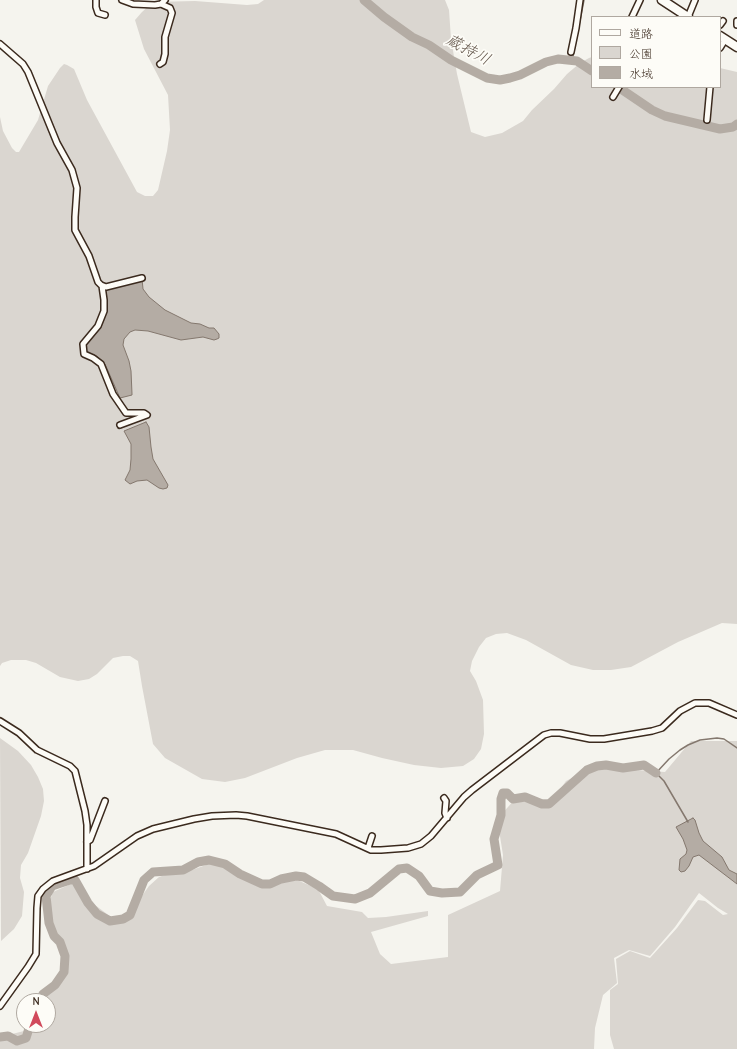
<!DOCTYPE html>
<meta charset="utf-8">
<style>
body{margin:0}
#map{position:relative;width:737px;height:1049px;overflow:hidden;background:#f5f4ee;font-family:"Comic Neue","Klee One",sans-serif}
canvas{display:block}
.legend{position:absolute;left:591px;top:16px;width:130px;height:72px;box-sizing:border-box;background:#fdfcf7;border:1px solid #afa8a0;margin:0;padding:5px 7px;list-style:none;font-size:12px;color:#3b2a1e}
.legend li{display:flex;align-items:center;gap:8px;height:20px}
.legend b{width:20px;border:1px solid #afa8a0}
.north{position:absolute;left:16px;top:993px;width:40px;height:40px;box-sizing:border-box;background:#fdfcf7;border:1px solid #afa8a0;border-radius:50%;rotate:0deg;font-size:11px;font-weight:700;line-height:16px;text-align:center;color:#3b2a1e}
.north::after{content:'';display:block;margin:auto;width:14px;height:18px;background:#d1495b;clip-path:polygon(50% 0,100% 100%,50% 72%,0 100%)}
</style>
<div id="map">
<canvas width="737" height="1049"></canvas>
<ul class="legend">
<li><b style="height:5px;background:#fdfcf7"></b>道路</li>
<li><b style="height:11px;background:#dad6d0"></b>公園</li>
<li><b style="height:11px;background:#b4aca4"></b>水域</li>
</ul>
<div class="north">N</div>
</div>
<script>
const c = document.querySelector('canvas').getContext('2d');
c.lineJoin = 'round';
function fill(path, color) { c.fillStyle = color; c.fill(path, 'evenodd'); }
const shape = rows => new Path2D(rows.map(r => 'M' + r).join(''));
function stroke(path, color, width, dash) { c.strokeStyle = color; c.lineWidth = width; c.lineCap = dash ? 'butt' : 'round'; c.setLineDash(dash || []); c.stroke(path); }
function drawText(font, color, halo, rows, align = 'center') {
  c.font = font + ' "Comic Neue","Klee One",sans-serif'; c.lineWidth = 3.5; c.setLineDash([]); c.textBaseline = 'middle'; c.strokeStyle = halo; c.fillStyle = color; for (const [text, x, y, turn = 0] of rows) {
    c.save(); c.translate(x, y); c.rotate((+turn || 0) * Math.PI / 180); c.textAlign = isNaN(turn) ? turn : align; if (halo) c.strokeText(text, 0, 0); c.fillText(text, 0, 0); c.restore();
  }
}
const green = shape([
 [264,0,445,0,449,10,451,39,457,74,471,132,485,137,502,133,523,121,532,110,554,89,567,74,580,63,589,58,592,57,592,87,720,87,720,68,737,72,737,624,722,623,678,642,631,667,611,670,593,670,571,665,526,640,507,633,496,634,486,638,479,647,472,661,470,671,476,681,483,700,484,734,481,749,474,759,463,766,441,768,414,765,382,758,353,750,325,750,297,758,245,778,225,782,202,779,165,758,153,744,142,686,138,661,130,656,123,656,113,658,97,674,89,679,78,681,60,677,36,663,26,660,11,660,2,663,0,666,0,117,3,131,12,148,16,152,19,152,38,120,48,86,60,68,64,64,67,65,74,69,87,100,137,192,145,196,153,196,158,190,167,151,170,130,168,95,144,49,135,20,142,12,153,2,195,1,247,5,258,4],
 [0,738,18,751,31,765,38,777,43,789,44,801,41,816,28,853,21,865,20,878,24,892,22,916,14,929,1,941],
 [691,741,737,741,737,1049,614,1049,610,1035,610,990,618,984,616,959,630,951,650,958,677,928,698,900,705,901,723,915,728,914,718,908,699,893,675,927,650,956,629,950,614,958,617,983,603,995,595,1028,594,1049,0,1049,0,1037,28,1030,29,1025,48,1025,48,1001,37,1001,38,998,64,973,68,959,61,942,52,928,48,905,53,892,71,884,79,886,91,902,115,920,127,917,149,886,159,877,177,871,192,870,220,860,240,873,270,884,297,880,318,889,327,906,362,912,368,918,386,917,428,911,428,916,371,932,380,954,391,964,448,957,448,915,500,891,503,855,499,830,501,815,515,799,553,799,566,781,598,765,636,770,665,772]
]);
const water = shape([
 [139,279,142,279,143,289,149,297,165,310,191,323,200,324,209,328,214,328,219,334,219,338,217,339,214,340,203,337,181,340,148,331,135,330,130,332,124,339,123,345,129,361,131,371,132,394,132,395,120,398,105,364,97,356,88,355,85,352,85,344,98,330,101,324,106,300,105,290,139,279],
 [146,422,149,427,151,447,153,459,168,485,167,488,163,489,159,488,147,480,137,481,130,484,125,480,130,470,131,459,131,444,124,431,146,422],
 [693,818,695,820,699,833,703,841,722,857,729,870,737,874,737,884,699,855,693,857,689,866,685,871,681,872,679,870,680,859,686,854,687,850,683,839,676,827,693,818]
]);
const stream = shape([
 [572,61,584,0],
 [688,822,664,781,656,773,669,759,680,750,688,745,700,740,717,738,724,739,737,748]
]);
const river = shape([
 [364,0,384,17,412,37,429,45,451,60,487,78,500,80,510,78,520,75,546,62,558,59,577,61,592,71],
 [618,87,652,110,665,116,720,129,733,127,737,124],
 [41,1001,43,994,55,985,64,972,65,956,60,942,54,936,49,923,46,896,52,886,70,880,75,880,88,903,97,914,110,921,123,919,130,915,144,880,153,872,183,870,198,862,209,860,225,864,240,874,262,884,270,884,281,879,296,876,304,877,319,886,333,896,355,899,370,893,399,869,407,868,419,876,430,891,442,893,460,892,477,875,498,865,494,839,501,815,501,799,503,793,507,793,513,799,525,797,542,804,549,804,587,770,597,766,606,765,623,768,644,765,656,773],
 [0,1037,8,1036,17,1041,26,1038,30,1025]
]);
const minor = shape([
 [96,0,96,7,98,13,105,15],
 [122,0,133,4,155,5,161,4,165,0],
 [632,17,640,0],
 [688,17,695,0],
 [737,21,737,25],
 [720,25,723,21],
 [0,44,23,64,28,72,57,143,72,170,77,188,75,217,75,230,89,256,98,282,101,285,106,287,142,278],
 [720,48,725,40],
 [571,52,576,28,580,0],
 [160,64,163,62,165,54,165,37,172,13,170,8,161,4],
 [613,97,619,87],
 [707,120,710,87],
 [102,286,104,300,104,311,98,326,83,344,84,354,93,358,101,364,113,394,126,413,144,413,147,415,120,425],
 [0,721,19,733,37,750,70,766,75,771,85,811,87,825,87,869],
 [444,798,446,801,445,813,447,818],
 [87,842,90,840,105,801],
 [368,848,372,836],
 [0,1006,28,967,36,954,37,908,38,896,43,889,53,881,94,866,137,836,153,829,194,819,212,816,236,815,247,816,336,834,371,850,381,850,408,848,421,844,431,836,464,797,472,790,544,735,551,733,560,733,590,739,604,739,652,731,662,728,680,711,695,703,709,703,737,715]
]);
const primary = shape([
 [662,0,688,17],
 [720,36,737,47]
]);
const waterNames = [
 ["蔵持川",468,50,28]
];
fill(green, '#dad6d0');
fill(water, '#b4aca4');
stroke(water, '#84786e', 1);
stroke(stream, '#84786e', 1.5);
stroke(river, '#b4aca4', 9);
stroke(minor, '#3b2a1e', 8);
stroke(primary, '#3b2a1e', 11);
stroke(minor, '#fdfcf7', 5);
stroke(primary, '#fdfcf7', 8);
drawText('italic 16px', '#65584d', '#fdfcf7', waterNames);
</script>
